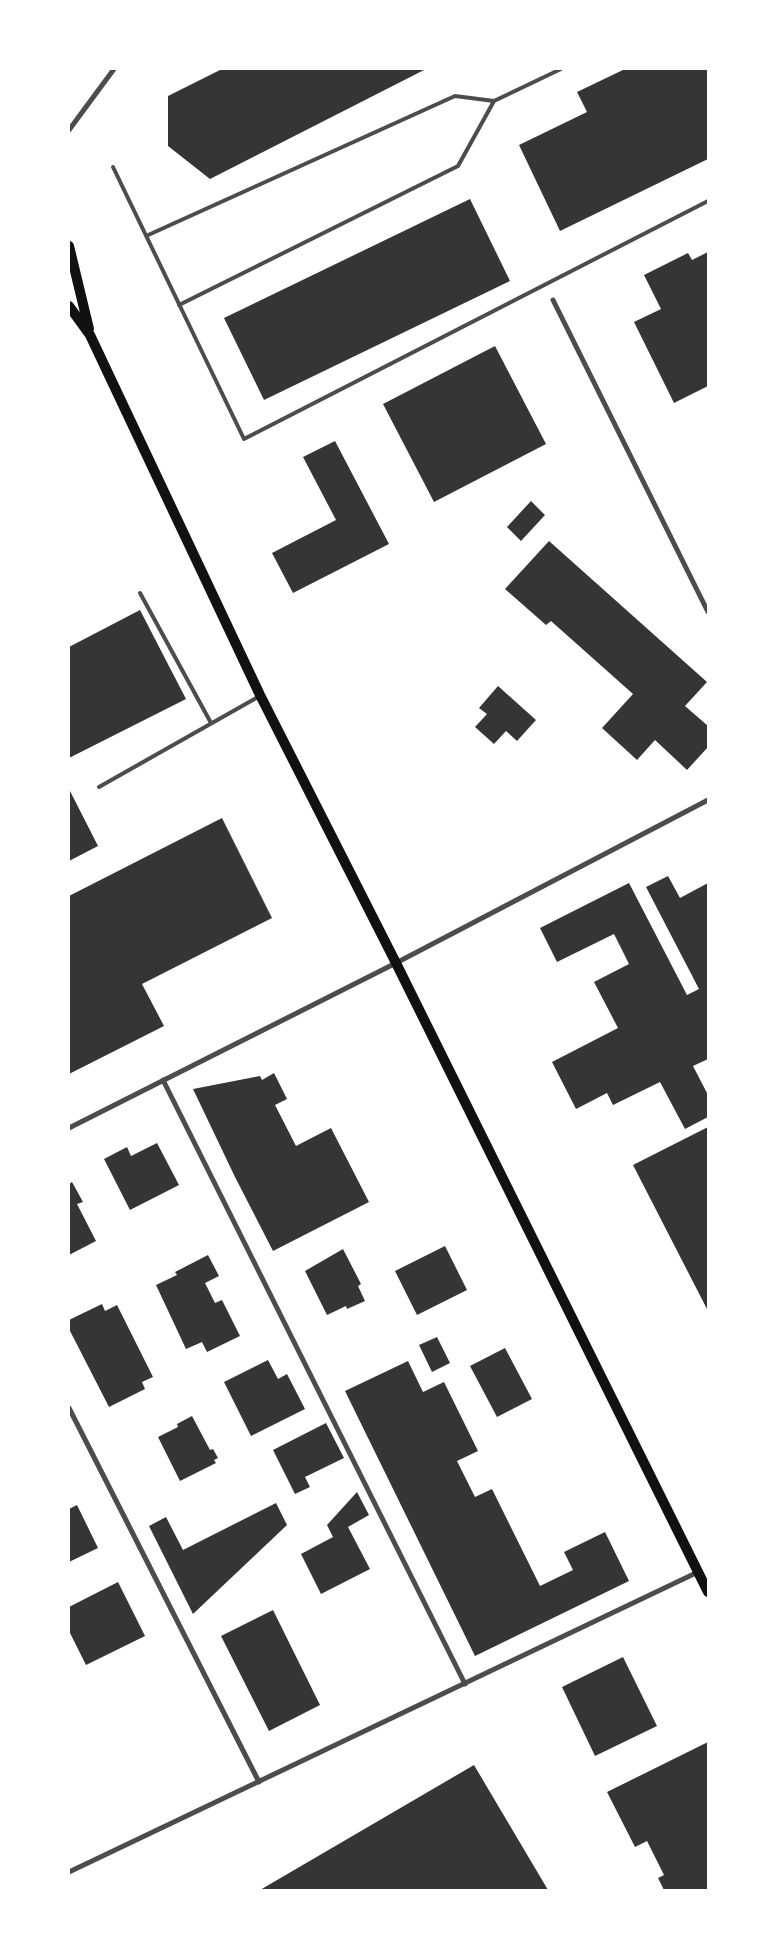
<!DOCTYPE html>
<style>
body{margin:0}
#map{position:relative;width:777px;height:1959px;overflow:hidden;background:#fff;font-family:Montserrat,sans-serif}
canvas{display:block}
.frame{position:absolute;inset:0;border:70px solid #fff;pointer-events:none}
</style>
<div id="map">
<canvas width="777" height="1959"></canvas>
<div class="frame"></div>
</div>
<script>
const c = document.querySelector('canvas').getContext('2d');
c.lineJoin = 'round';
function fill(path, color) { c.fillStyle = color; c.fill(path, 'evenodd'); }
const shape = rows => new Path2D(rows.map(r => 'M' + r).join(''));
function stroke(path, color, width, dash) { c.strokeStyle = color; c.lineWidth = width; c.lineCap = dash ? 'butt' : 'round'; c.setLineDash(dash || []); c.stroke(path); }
const building = shape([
 [222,69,426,69,210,179,168,146,168,96],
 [625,69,708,69,708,159,560,231,519,145,587,112,577,92],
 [470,199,510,281,264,400,224,318],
 [708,252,708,386,674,403,634,322,661,309,644,275,688,253,692,260],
 [495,346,546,444,434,502,383,404],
 [335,441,389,544,293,593,272,553,336,520,303,457],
 [531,501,545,515,521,541,507,527],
 [549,541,707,682,685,706,708,726,708,747,687,770,655,740,637,760,602,728,633,694,551,621,546,625,505,589],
 [140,610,186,699,69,758,69,647],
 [498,686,536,720,517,741,506,731,494,744,475,727,487,714,479,708],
 [69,789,98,846,69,861],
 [222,818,272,918,142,984,164,1026,69,1074,69,896],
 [668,876,680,898,708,883,708,1059,693,1066,708,1095,708,1117,685,1129,660,1082,613,1105,607,1093,576,1109,552,1062,618,1028,594,982,629,964,614,934,557,962,540,928,629,883,687,995,699,989,646,887],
 [274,1073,287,1099,275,1105,296,1146,331,1128,369,1202,273,1251,235,1177,193,1089,260,1076,262,1080],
 [708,1127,708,1311,633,1165],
 [157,1143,179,1185,130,1210,104,1159,127,1147,131,1156],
 [72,1182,83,1202,77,1204,96,1241,69,1255,69,1184],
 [445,1246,467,1290,417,1315,395,1271],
 [343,1249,361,1284,358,1286,365,1301,347,1309,346,1306,327,1315,305,1271],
 [208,1255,219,1276,205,1283,215,1303,222,1300,240,1336,207,1352,202,1342,186,1349,156,1285,177,1275,175,1272],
 [102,1304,105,1311,117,1305,153,1377,142,1382,145,1389,109,1407,69,1329,69,1320],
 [437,1337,450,1363,432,1372,419,1345],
 [505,1348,532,1399,497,1417,470,1366],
 [268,1360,278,1379,287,1374,305,1409,251,1436,224,1382],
 [408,1361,423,1392,444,1382,478,1451,457,1461,475,1497,492,1489,540,1586,573,1570,564,1552,605,1532,629,1581,475,1656,345,1391],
 [192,1416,210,1450,213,1449,218,1458,214,1460,216,1463,180,1481,158,1437,178,1427,177,1424],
 [326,1423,344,1458,305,1477,310,1487,295,1494,273,1450],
 [357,1492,369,1515,348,1527,370,1569,321,1594,301,1554,333,1537,327,1525],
 [276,1503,287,1525,193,1614,149,1526,166,1517,183,1550],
 [77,1505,98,1548,69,1562,69,1509],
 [118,1582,145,1636,86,1665,69,1631,69,1607],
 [273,1610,320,1705,269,1731,221,1636],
 [623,1657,657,1726,595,1756,562,1687],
 [708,1742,708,1890,664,1890,658,1878,664,1875,647,1841,635,1847,607,1792],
 [474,1765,548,1890,260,1890]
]);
const service = shape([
 [113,167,244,439,708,201],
 [146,236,455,96,494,101,561,69],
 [179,305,458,166,494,101],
 [140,593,211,723],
 [99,787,258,697]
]);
const minor = shape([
 [69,130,114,69],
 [553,300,708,612],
 [163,1080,465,1684],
 [69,1128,396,963,708,800],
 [69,1408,259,1782],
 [69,1872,698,1572]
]);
const secondary = shape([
 [69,246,89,329],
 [69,306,90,335,260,695,396,963,708,1592]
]);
fill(building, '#353535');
stroke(service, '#4c4c4c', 4);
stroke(minor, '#4c4c4c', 5);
stroke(secondary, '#111', 10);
</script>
